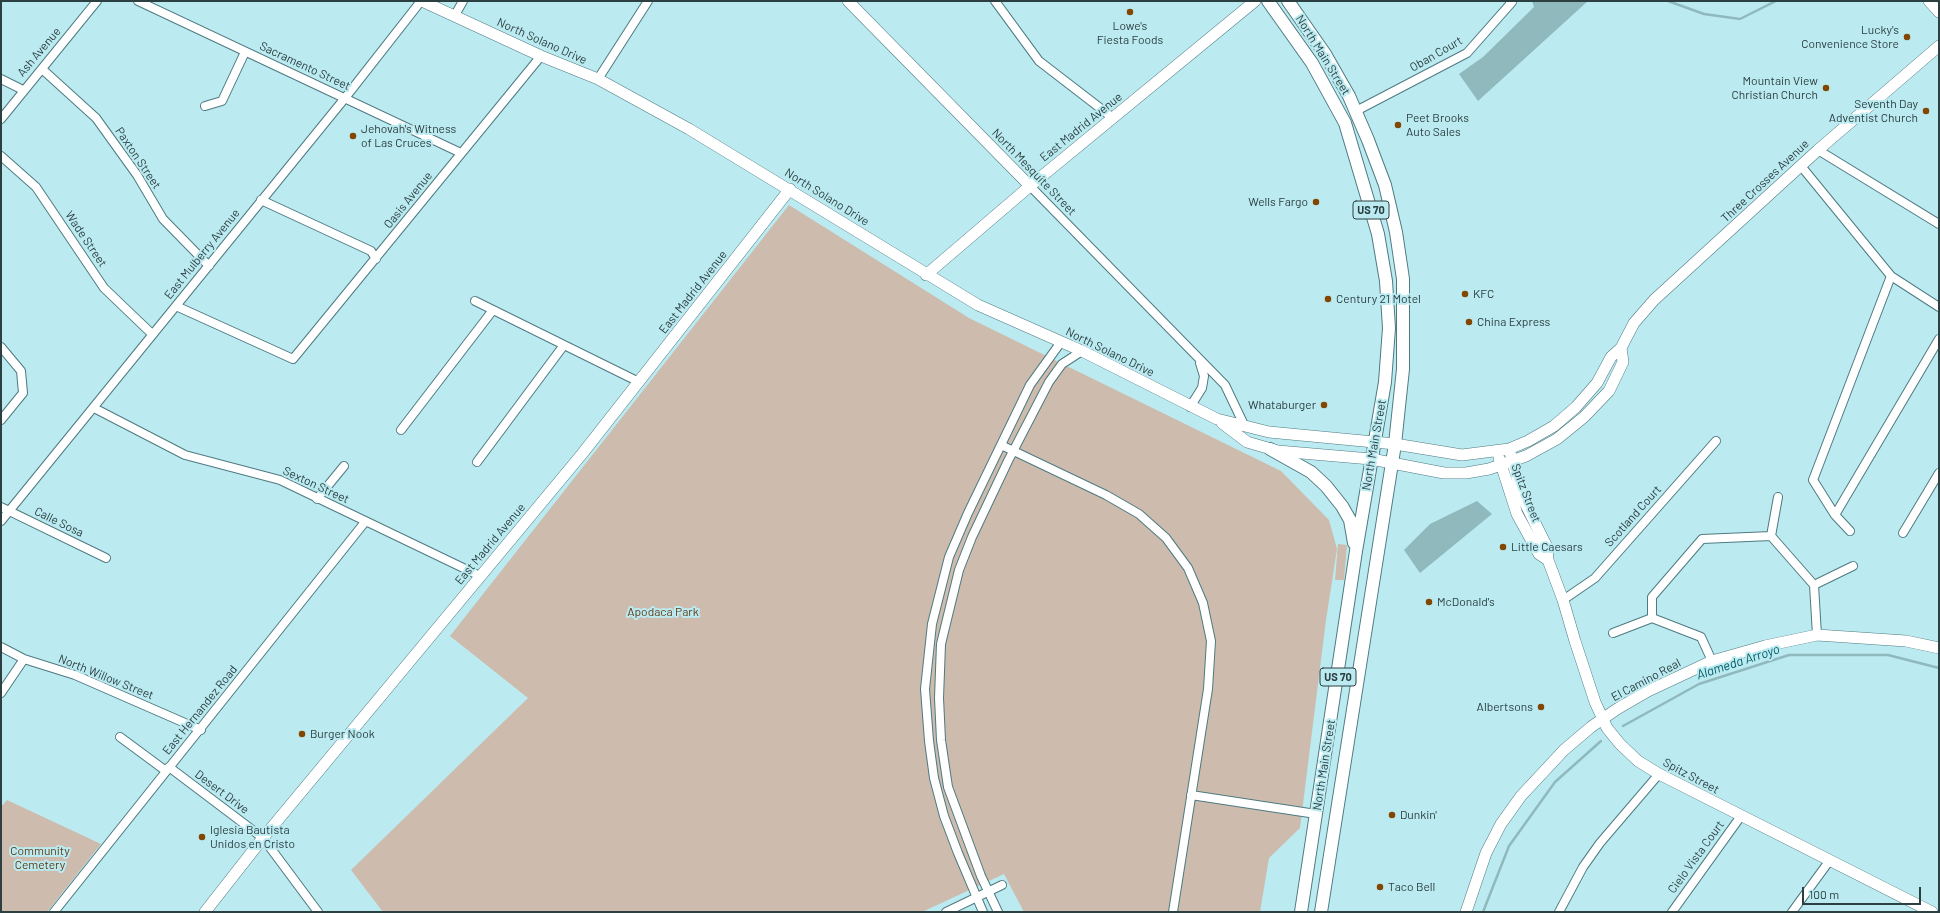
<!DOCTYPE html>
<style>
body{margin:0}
#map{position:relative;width:1940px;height:913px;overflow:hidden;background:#bbebf1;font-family:Barlow,sans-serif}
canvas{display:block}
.frame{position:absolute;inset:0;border:2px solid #2c3f41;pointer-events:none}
.scale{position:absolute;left:1802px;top:887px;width:119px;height:18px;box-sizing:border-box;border:2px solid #2c3f41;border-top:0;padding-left:5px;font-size:12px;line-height:14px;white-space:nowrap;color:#2c3f41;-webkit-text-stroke:3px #bbebf1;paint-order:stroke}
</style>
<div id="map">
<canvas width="1940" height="913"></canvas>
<div class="frame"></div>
<div class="scale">100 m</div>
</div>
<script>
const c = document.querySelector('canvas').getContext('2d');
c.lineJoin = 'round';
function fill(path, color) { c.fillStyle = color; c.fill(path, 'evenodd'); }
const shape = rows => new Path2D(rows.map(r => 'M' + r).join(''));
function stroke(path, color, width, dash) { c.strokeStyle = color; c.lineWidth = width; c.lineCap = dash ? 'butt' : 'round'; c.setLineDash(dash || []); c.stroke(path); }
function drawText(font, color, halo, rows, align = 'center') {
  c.font = font + ' Barlow,sans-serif'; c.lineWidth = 4; c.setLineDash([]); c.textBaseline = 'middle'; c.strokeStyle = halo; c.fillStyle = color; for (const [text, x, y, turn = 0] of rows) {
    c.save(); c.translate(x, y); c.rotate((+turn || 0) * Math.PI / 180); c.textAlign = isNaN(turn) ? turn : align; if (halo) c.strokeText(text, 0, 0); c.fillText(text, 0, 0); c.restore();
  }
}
const green = shape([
 [789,205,969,318,1281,471,1329,520,1337,549,1326,620,1300,828,1269,858,1260,912,1024,912,1004,874,922,912,383,912,351,870,528,698,450,636],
 [1338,544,1347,545,1344,580,1335,580],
 [7,800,101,844,47,912,1,912,1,807]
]);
const water = shape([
 [1532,1,1588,1,1478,101,1459,74,1483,57,1534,7],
 [1477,501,1492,514,1420,573,1404,550,1430,524]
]);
const stream = shape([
 [1668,1,1704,14,1740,19,1776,1],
 [1623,726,1699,684,1789,655,1888,655,1939,668],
 [1483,912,1509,846,1555,782,1601,741]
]);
const street = shape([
 [138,1,461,153],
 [995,1,1039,61,1113,118],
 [455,15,463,1],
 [42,69,96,118,137,175,163,219,209,266],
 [1,79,23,90],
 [598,79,648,1],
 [205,106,222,101,245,52],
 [1356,111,1467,53,1512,2,1510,1],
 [1,119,97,1],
 [1818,150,1939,224],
 [1,156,36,187,104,288,152,334],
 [1801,166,1891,276,1939,307],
 [1030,186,1225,385,1245,427],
 [261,200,371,251,376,259],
 [475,301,639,382],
 [176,306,293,359,541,56],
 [1,347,21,371,23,393,1,420],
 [1190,407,1202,388,1204,376,1200,363],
 [94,408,185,455,280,480,480,576],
 [401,430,493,310],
 [1001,445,1106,495,1139,514,1166,538,1188,568,1203,603,1211,641,1208,689,1173,912],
 [477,462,564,345],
 [317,499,344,466],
 [1,507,106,558],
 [1835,515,1939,339],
 [1,521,345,98,421,1],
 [1850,531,1835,515,1813,480,1891,276],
 [1903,533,1939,473],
 [1771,536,1778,497],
 [1814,585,1853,566],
 [1563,600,1595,578,1716,441],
 [1613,633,1652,618],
 [1,647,24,659,75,675,201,730],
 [1712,661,1701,637,1652,618,1652,597,1702,539,1771,536,1814,585,1817,635],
 [1,693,24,659],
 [120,737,166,771],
 [169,767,263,838,318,912],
 [1191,795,1316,814],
 [54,912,365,522],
 [946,912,1002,885],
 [983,912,958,853,944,816,934,778,929,741,925,689,932,624,949,557,968,513,1030,385,1061,342],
 [998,912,981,876,948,787,941,740,939,698,941,644,959,570,972,537,1008,461,1049,382,1062,364,1082,351],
 [1559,912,1583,867,1600,843,1659,774],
 [1672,912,1741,816],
 [1792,912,1830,860]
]);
const secondary = shape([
 [422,1,541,56,598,79,689,129,978,305,1082,351,1217,419,1269,432,1395,444,1462,455,1509,449,1528,441,1554,426,1576,407,1597,383,1611,357,1621,348,1634,323,1654,300,1818,150,1939,46],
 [848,1,1030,186],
 [1929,1,1939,12],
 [926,275,1030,186,1255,1],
 [1222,423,1247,442,1278,451,1371,459,1444,473,1466,473,1489,469,1526,456,1557,439,1584,417,1609,391,1623,362,1621,348],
 [1509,449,1523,499,1547,547,1548,560,1563,600,1575,641,1595,702,1607,728,1620,744,1638,761,1659,774,1932,912],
 [1499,458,1517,514,1539,554,1548,560],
 [205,912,263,838,582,454,790,189],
 [1466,912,1486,853,1501,824,1521,796,1564,750,1591,727,1617,709,1648,691,1712,661,1765,646,1817,635,1906,641,1939,648]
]);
const primary = shape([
 [1268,1,1312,63,1345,123,1378,234,1386,281,1389,328,1385,382,1356,551,1301,912],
 [1288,1,1325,54,1349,96,1368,140,1385,185,1396,232,1403,279,1403,369,1395,444,1321,912],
 [1270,449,1311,472,1326,486,1342,506,1350,520,1354,543]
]);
const markers = [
 [1130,12,4,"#824600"],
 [1907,37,4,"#824600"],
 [1826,88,4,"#824600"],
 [1926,111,4,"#824600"],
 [1398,125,4,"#824600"],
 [353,136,4,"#824600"],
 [1316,202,4,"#824600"],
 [1465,294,4,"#824600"],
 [1328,299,4,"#824600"],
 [1469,322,4,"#824600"],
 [1324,405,4,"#824600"],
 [1503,547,4,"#824600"],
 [1429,602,4,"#824600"],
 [1541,707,4,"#824600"],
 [302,734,4,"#824600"],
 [1392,815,4,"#824600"],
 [202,837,4,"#824600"],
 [1380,887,4,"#824600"]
];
const shields = [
 [1371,210,36],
 [1338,677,36]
];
const shieldNames = [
 ["US 70",1371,210],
 ["US 70",1338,677]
];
const poiNames = [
 ["Lowe's",1130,26,"center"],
 ["Fiesta Foods",1130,40,"center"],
 ["Lucky's",1899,30,"right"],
 ["Convenience Store",1899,44,"right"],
 ["Mountain View",1818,81,"right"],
 ["Christian Church",1818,95,"right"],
 ["Seventh Day",1918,104,"right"],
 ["Adventist Church",1918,118,"right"],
 ["Peet Brooks",1406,118],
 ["Auto Sales",1406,132],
 ["Jehovah's Witness",361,129],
 ["of Las Cruces",361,143],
 ["Wells Fargo",1308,202,"right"],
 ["KFC",1473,294],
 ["Century 21 Motel",1336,299],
 ["China Express",1477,322],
 ["Whataburger",1316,405,"right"],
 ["Little Caesars",1511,547],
 ["McDonald's",1437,602],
 ["Albertsons",1533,707,"right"],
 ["Burger Nook",310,734],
 ["Dunkin'",1400,815],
 ["Iglesia Bautista",210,830],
 ["Unidos en Cristo",210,844],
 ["Taco Bell",1388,887]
];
const streetNames = [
 ["North Solano Drive",542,41,24],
 ["Ash Avenue",39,52,-50],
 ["Oban Court",1436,54,-30],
 ["North Main Street",1323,55,58],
 ["Sacramento Street",305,66,25],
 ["East Madrid Avenue",1081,127,-39],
 ["Paxton Street",138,158,56],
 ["North Mesquite Street",1034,172,46],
 ["Three Crosses Avenue",1765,181,-43],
 ["North Solano Drive",827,197,32],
 ["Oasis Avenue",408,200,-51],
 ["Wade Street",86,239,56],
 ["East Mulberry Avenue",202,254,-51],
 ["East Madrid Avenue",693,292,-52],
 ["North Solano Drive",1110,352,26],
 ["North Main Street",1374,445,-80],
 ["Sexton Street",316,485,25],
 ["Spitz Street",1526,493,69],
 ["Scotland Court",1633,516,-48],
 ["Calle Sosa",59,522,26],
 ["East Madrid Avenue",490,544,-50],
 ["North Willow Street",106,677,22],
 ["El Camino Real",1646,680,-28],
 ["East Hernandez Road",200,710,-51],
 ["North Main Street",1324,765,-81],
 ["Spitz Street",1691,776,28],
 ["Desert Drive",222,792,37],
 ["Cielo Vista Court",1696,857,-54]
];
const parkNames = [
 ["Apodaca Park",663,612],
 ["Community",40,851],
 ["Cemetery",40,865]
];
const waterNames = [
 ["Alameda Arroyo",1738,662,-18]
];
fill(green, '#cdbbad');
fill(water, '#90b9be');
stroke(stream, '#90b9be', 2.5);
stroke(street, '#4e7a80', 10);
stroke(secondary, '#4e7a80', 12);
stroke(primary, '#4e7a80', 14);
stroke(street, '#fff', 8);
stroke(secondary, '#fff', 11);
stroke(primary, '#fff', 12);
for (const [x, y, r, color] of markers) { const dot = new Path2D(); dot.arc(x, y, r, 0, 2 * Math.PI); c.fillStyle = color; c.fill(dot); stroke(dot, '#bbebf1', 1.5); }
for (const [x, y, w] of shields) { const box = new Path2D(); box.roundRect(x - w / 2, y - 9, w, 18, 3); c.fillStyle = '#bbebf1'; c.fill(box); stroke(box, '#2c3f41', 1); }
drawText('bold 11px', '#2c3f41', null, shieldNames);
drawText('12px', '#2c3f41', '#bbebf1', poiNames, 'left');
drawText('12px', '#2c3f41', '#bbebf1', streetNames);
drawText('12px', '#613a15', '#bbebf1', parkNames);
drawText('italic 13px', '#005a63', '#bbebf1', waterNames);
</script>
